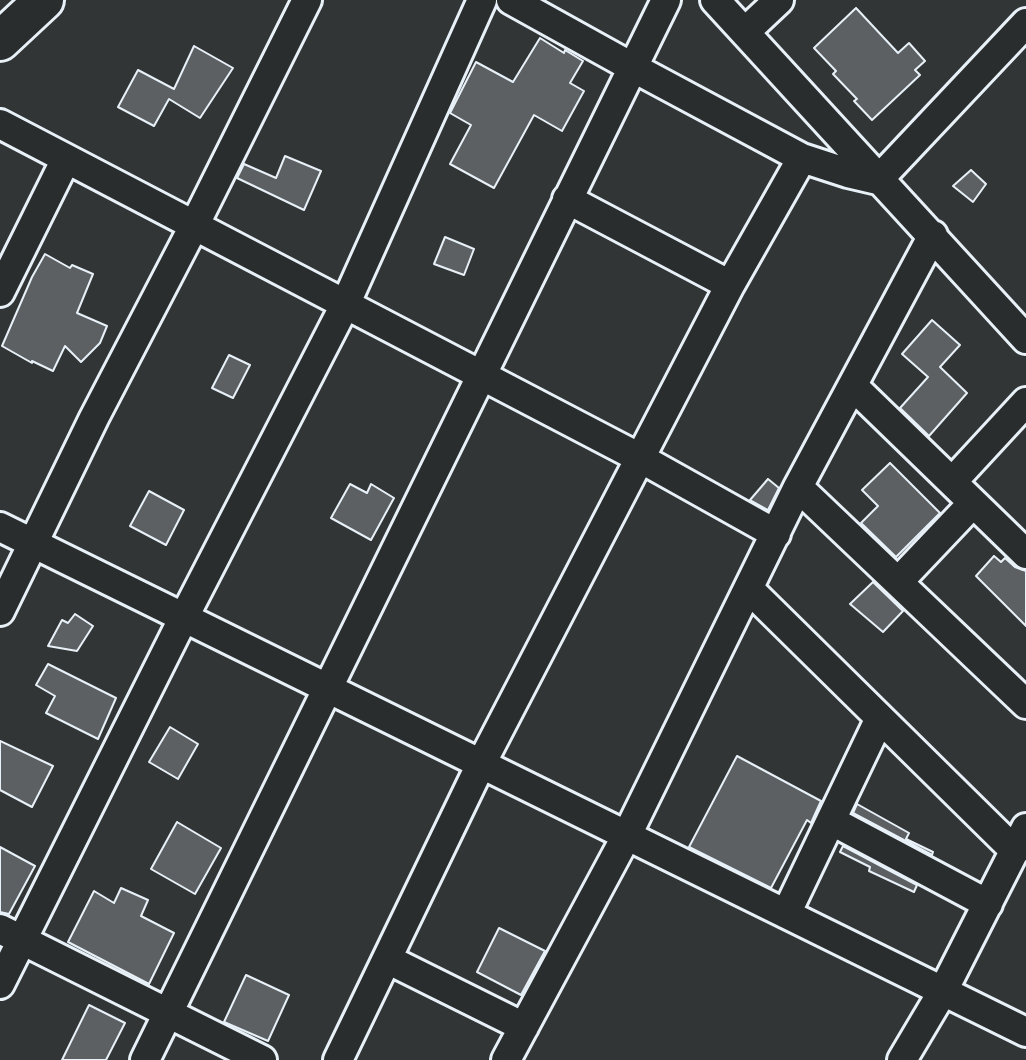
<!DOCTYPE html>
<style>
body{margin:0}
canvas{display:block;background:#323536}
</style>
<canvas width="1026" height="1060"></canvas>
<script>
const c = document.querySelector('canvas').getContext('2d');
c.lineJoin = 'round';
function fill(path, color) { c.fillStyle = color; c.fill(path, 'evenodd'); }
const shape = rows => new Path2D(rows.map(r => 'M' + r).join(''));
function stroke(path, color, width, dash) { c.strokeStyle = color; c.lineWidth = width; c.lineCap = dash ? 'butt' : 'round'; c.setLineDash(dash || []); c.stroke(path); }
const building = shape([
 [856,8,898,53,909,43,925,61,915,70,920,75,872,120,854,101,857,99,833,74,836,71,814,48,856,8],
 [540,38,564,53,565,50,583,61,570,83,584,91,562,131,534,115,494,188,450,164,471,125,450,113,476,62,513,82,540,38],
 [194,46,233,68,200,118,169,99,154,126,118,107,138,70,174,89,194,46],
 [285,156,321,171,304,210,237,178,244,164,276,178,285,156],
 [971,170,986,184,973,202,953,186,971,170],
 [445,237,474,249,464,275,434,264,445,237],
 [45,254,70,268,72,265,93,274,77,313,107,326,100,343,81,362,65,346,53,371,32,361,32,363,2,346,32,277,45,254],
 [932,320,960,345,940,367,967,393,929,436,900,408,928,377,902,354,932,320],
 [229,355,250,365,233,398,212,388,229,355],
 [890,463,940,513,896,557,861,523,878,506,862,490,890,463],
 [768,479,779,488,768,510,750,500,768,479],
 [350,484,367,493,371,484,394,498,371,540,331,518,350,484],
 [149,491,184,510,166,545,130,526,149,491],
 [994,556,1001,562,1005,558,1015,567,1026,571,1026,626,976,576,994,556],
 [873,582,903,611,883,632,850,604,873,582],
 [75,614,93,626,77,651,48,646,62,620,68,623,75,614],
 [48,664,116,698,98,739,46,713,55,696,36,685,48,664],
 [170,727,198,744,178,779,149,762,170,727],
 [0,741,53,766,32,807,0,790,0,741],
 [737,756,821,801,811,823,807,820,771,888,689,847,737,756],
 [857,804,909,833,906,839,933,852,932,855,853,813,857,804],
 [177,822,221,848,195,894,151,869,177,822],
 [843,846,917,885,914,892,869,871,870,867,840,852,843,846],
 [0,847,35,866,9,914,0,912,0,847],
 [121,888,148,900,141,916,174,933,149,984,68,942,94,891,114,903,121,888],
 [499,928,545,951,521,995,477,972,499,928],
 [246,975,289,995,268,1041,224,1022,246,975],
 [89,1005,125,1023,106,1060,62,1060,89,1005]
]);
const street = shape([
 [511,0,632,67,802,158,848,173,878,180,1026,23],
 [715,0,1026,339],
 [745,32,779,0],
 [0,124,640,458,776,534],
 [567,199,730,285],
 [0,292,66,159],
 [853,386,1026,554],
 [952,482,1026,402],
 [798,487,1026,704],
 [0,527,1026,1032],
 [898,582,973,503],
 [749,589,1015,851],
 [0,611,94,418,194,226,307,0],
 [832,821,988,904],
 [786,914,880,718],
 [0,929,262,1060],
 [387,959,524,1027],
 [0,984,184,617,345,305,482,0],
 [145,1060,666,0],
 [338,1060,481,764,730,285,802,158],
 [506,1060,627,835,798,487,933,235],
 [902,1060,943,991,1026,828]
]);
const secondary = shape([
 [0,41,44,0]
]);
fill(building, '#5c6063');
stroke(building, '#e8f1f8', 2);
stroke(street, '#e8f1f8', 34);
stroke(secondary, '#e8f1f8', 44);
stroke(street, '#2a2d2e', 28);
stroke(secondary, '#2a2d2e', 38);
</script>
